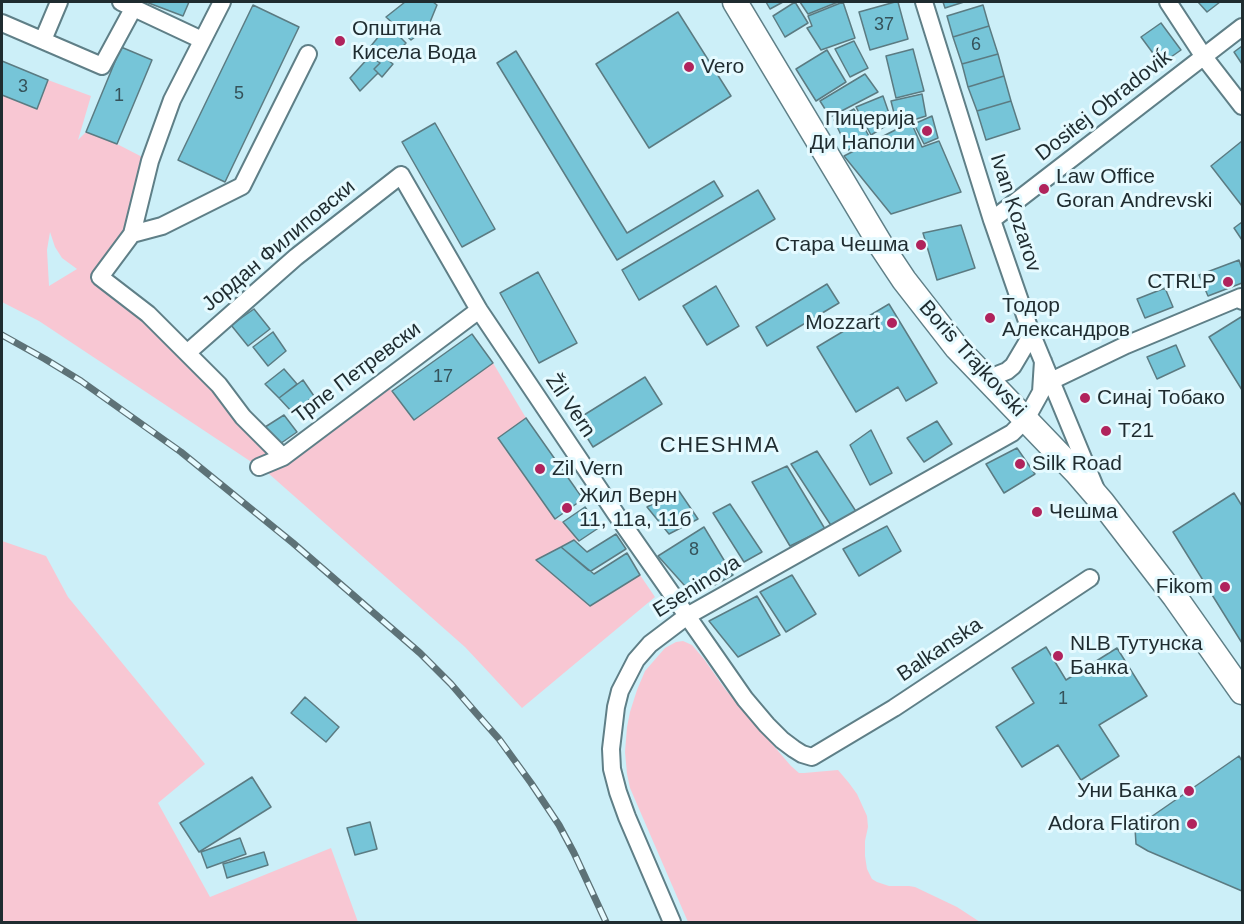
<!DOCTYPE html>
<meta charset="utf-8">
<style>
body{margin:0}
#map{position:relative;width:1244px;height:924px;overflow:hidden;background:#cceff8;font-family:Helvetica,sans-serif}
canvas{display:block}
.frame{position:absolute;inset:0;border:3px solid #1f2c30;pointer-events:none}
</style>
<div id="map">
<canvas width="1244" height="924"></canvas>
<div class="frame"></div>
</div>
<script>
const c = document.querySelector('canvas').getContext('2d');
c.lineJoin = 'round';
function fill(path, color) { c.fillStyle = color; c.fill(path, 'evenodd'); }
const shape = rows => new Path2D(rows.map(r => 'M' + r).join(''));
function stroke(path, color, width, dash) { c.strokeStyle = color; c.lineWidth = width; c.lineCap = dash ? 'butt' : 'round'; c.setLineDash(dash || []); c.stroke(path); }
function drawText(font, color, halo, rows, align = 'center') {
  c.font = font + ' Helvetica,sans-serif'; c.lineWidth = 6; c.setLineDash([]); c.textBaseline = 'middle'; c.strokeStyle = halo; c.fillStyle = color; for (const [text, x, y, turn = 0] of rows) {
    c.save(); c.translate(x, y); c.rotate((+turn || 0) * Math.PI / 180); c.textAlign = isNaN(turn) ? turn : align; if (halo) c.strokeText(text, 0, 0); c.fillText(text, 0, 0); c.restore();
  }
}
const green = shape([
 [48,80,91,96,78,140,86,132,117,144,150,161,132,234,100,277,283,457,384,381,414,420,493,363,526,418,498,439,555,519,563,522,579,541,573,540,537,560,590,606,640,575,655,597,522,708,465,647,268,473,39,321,2,302,2,95,36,109],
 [50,232,55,247,62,258,77,269,49,286,47,250],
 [2,541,46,556,68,597,205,764,158,803,210,897,331,848,358,922,2,922],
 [683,641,692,645,704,659,725,689,791,766,799,773,804,773,838,770,849,783,857,794,867,816,868,827,865,841,865,856,867,869,872,879,877,882,889,886,909,886,915,887,957,907,980,922,688,922,630,788,627,774,625,752,627,727,630,712,637,690,645,671,665,648,676,642]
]);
const building = shape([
 [146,2,189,2,183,16,146,2],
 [405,2,433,2,437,5,428,27,411,40,386,17,405,2],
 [766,2,783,2,770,9,766,2],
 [795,2,808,23,785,37,773,16,795,2],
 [800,2,838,2,808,14,800,2],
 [843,2,855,38,821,50,807,28,812,26,808,16,843,2],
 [895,2,898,2,908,39,870,50,859,12,895,2],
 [943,2,964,2,945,8,943,2],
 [1198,2,1220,2,1207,12,1198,2],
 [253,5,299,27,225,182,178,160,253,5],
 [983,5,989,26,953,37,947,16,983,5],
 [678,12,731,96,649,148,596,64,678,12],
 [1161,23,1181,50,1161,64,1141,37,1161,23],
 [388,25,406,43,389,61,393,64,382,77,374,69,380,63,366,52,388,25],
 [989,26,998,54,962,64,953,37,989,26],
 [854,41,868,68,850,77,835,49,854,41],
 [1242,46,1242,64,1234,52,1242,46],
 [121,47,152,60,117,144,86,132,121,47],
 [913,49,924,91,896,98,886,56,913,49],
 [827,50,846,82,816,101,796,69,827,50],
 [516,51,627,233,714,181,723,196,617,260,497,63,516,51],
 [998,54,1004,76,968,87,962,64,998,54],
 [370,56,380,63,374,69,378,73,360,91,350,78,370,56],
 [2,61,48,80,37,109,2,95,2,61],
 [865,74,878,92,830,117,820,101,865,74],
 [1004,76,1011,101,977,111,968,87,1004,76],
 [922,94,926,116,897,125,891,101,922,94],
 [883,96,892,122,871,135,856,107,883,96],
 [1011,101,1020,129,986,140,977,111,1011,101],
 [854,109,870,138,848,150,834,120,854,109],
 [932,116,938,138,924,144,914,124,932,116],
 [911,122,922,147,939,141,961,192,891,214,844,156,911,122],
 [435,123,495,229,462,247,402,142,435,123],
 [1242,141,1242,206,1211,166,1242,141],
 [758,190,775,219,639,300,622,270,758,190],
 [1242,222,1242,240,1234,228,1242,222],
 [961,225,975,268,937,280,923,233,961,225],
 [1239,260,1242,269,1242,283,1208,296,1199,275,1239,260],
 [538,272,577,343,539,363,500,293,538,272],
 [827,284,839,303,767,346,756,327,827,284],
 [716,286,739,326,707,345,683,306,716,286],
 [1165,288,1173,307,1145,318,1137,299,1165,288],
 [889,304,937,383,906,401,898,387,856,412,817,347,889,304],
 [254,309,270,329,248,346,231,325,254,309],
 [1241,317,1242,319,1242,390,1209,337,1241,317],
 [273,332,286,351,268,366,253,347,273,332],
 [472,334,493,363,414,420,392,391,472,334],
 [1176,345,1185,366,1157,379,1147,357,1176,345],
 [284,369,297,384,279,398,265,384,284,369],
 [645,377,662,404,593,447,576,420,645,377],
 [303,380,314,396,293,413,279,398,303,380],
 [284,415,297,432,277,446,262,429,284,415],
 [526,418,583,499,555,519,498,438,526,418],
 [937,421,952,444,924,462,907,438,937,421],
 [871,430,892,473,870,485,850,445,871,430],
 [1017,448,1035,474,1004,493,986,464,1017,448],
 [817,451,857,513,832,527,791,464,817,451],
 [787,466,825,529,790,546,752,482,787,466],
 [679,491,698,519,669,534,647,507,679,491],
 [1234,493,1242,506,1242,643,1173,532,1234,493],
 [730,504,762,552,744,562,713,513,730,504],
 [585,507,600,527,579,541,563,522,585,507],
 [887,526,901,551,859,576,843,549,887,526],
 [704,527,733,575,694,596,658,556,704,527],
 [616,534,626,549,591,571,588,570,561,547,574,540,587,552,616,534],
 [561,547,594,574,627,553,640,575,590,606,536,560,561,547],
 [792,575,816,614,786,632,760,592,792,575],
 [757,596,780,635,738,657,709,621,757,596],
 [1046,647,1066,680,1117,648,1147,696,1099,725,1119,756,1081,780,1058,745,1022,767,996,727,1034,703,1012,668,1046,647],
 [305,697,339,727,326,742,291,713,305,697],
 [1239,756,1242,761,1242,891,1148,851,1136,844,1135,828,1239,756],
 [252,777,271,807,199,852,180,823,252,777],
 [370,822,377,849,355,855,347,828,370,822],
 [240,838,246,854,207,868,201,852,240,838],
 [264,852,268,865,227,878,223,864,264,852]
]);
const street = shape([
 [121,2,202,40],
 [222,2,172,100,150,161,132,234,100,277,148,314,219,385,243,417,283,457],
 [924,2,992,220,1030,330,1095,487],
 [1168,2,1204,57,1242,106],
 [2,23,102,66,134,7],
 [43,40,59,2],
 [992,220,1242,27],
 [132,234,162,226,242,186,308,54],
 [187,353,296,257,401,175,479,310,616,514,713,653,745,699,767,725,782,740,794,749,802,754,812,757,894,708,1090,578],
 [987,379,1007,371,1013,366,1032,334],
 [1051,381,1126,345,1241,297,1242,301],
 [259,467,283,457,479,310],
 [672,922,627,817,618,792,612,769,611,749,616,707,620,691,636,660,650,644,687,616,1012,433,1026,419,1041,392,1043,361]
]);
const secondary = shape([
 [735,2,882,247,904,280,957,348,1077,473,1102,502,1175,597,1242,692]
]);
const rail = shape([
 [2,335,45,359,81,381,181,452,293,543,420,653,451,684,476,713,499,739,531,783,559,825,574,853,606,922]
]);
const markers = [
 [340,41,6,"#b0235c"],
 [689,67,6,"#b0235c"],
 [927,131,6,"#b0235c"],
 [1044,189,6,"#b0235c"],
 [921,245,6,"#b0235c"],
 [1228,282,6,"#b0235c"],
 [990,318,6,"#b0235c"],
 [892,323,6,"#b0235c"],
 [1085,398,6,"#b0235c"],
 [1106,431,6,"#b0235c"],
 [1020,464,6,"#b0235c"],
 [540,469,6,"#b0235c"],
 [567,508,6,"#b0235c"],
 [1037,512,6,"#b0235c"],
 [1225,587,6,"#b0235c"],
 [1058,656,6,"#b0235c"],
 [1189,791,6,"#b0235c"],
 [1192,824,6,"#b0235c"]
];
const numberNames = [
 ["37",884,25],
 ["6",976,45],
 ["3",23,87],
 ["5",239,94],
 ["1",119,96],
 ["17",443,377],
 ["8",694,550],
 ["1",1063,699]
];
const poiNames = [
 ["Општина",352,29],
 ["Кисела Вода",352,53],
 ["Vero",701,67],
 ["Пицерија",915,119,"right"],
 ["Ди Наполи",915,143,"right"],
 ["Law Office",1056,177],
 ["Goran Andrevski",1056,201],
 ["Стара Чешма",909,245,"right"],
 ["CTRLP",1216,282,"right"],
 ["Тодор",1002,306],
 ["Александров",1002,330],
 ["Mozzart",880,323,"right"],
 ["Синај Тобако",1097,398],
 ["T21",1118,431],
 ["Silk Road",1032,464],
 ["Zil Vern",552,469],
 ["Жил Верн",579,496],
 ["11, 11а, 11б",579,520],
 ["Чешма",1049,512],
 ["Fikom",1213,587,"right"],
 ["NLB Тутунска",1070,644],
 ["Банка",1070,668],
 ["Уни Банка",1177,791,"right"],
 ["Adora Flatiron",1180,824,"right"]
];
const streetNames = [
 ["Dositej Obradoviḱ",1104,106,-38],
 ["Ivan Kozarov",1015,213,72],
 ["Јордан Филиповски",279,246,-40],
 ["Boris Trajkovski",972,359,48],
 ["Трпе Петревски",357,373,-37],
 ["Žil Vern",570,406,56],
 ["Eseninova",697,587,-32],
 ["Balkanska",940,650,-34]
];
const neighbourhoodNames = [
 ["CHESHMA",720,446]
];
fill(green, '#f8c7d3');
fill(building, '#76c5d8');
stroke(building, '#5b7b82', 1.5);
stroke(street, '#5f7f87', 20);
stroke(secondary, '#5f7f87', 27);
stroke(street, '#fff', 16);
stroke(secondary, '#fff', 24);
stroke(rail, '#5d7277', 7);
stroke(rail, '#e5faff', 4.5, [14]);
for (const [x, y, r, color] of markers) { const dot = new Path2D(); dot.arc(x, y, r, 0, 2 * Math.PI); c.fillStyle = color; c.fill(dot); stroke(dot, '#e5faff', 2); }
drawText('18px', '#35525a', null, numberNames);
drawText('21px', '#1f2c30', '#e5faff', poiNames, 'left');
drawText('21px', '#1f2c30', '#e5faff', streetNames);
c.letterSpacing = '1.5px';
drawText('22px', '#1f2c30', '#e5faff', neighbourhoodNames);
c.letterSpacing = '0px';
</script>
